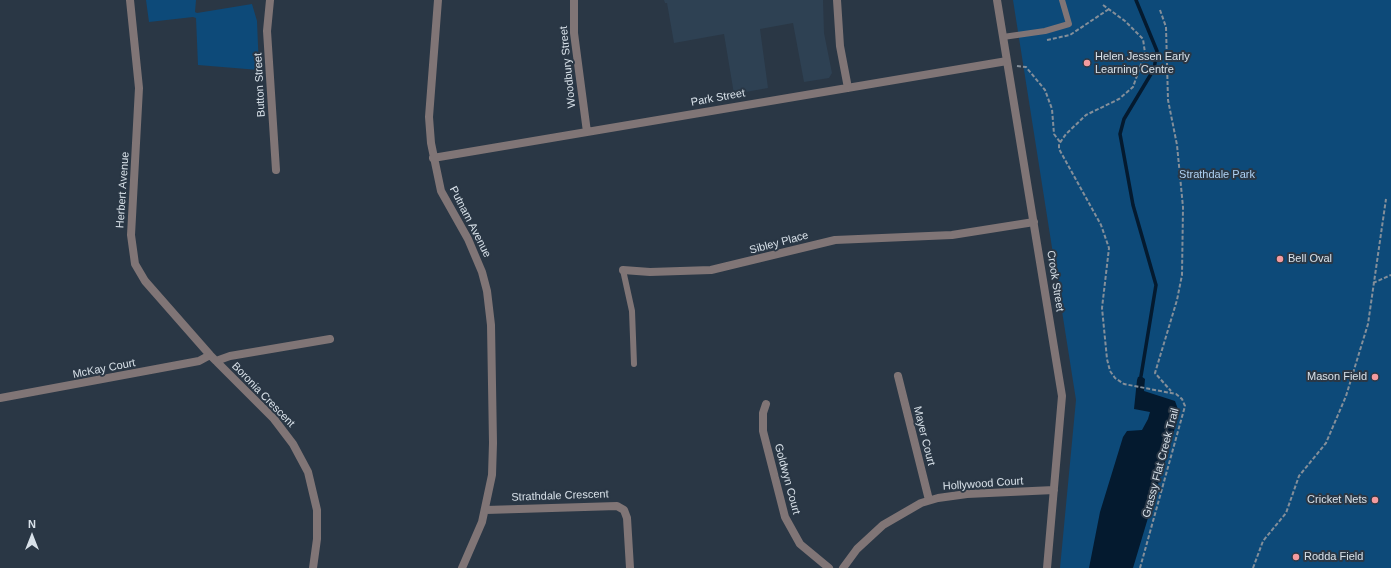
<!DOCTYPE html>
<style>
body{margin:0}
#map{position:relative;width:1391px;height:568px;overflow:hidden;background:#2a3745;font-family:Helvetica,sans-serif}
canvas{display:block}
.north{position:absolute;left:12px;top:516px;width:40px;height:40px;-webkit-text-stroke:3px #2a3745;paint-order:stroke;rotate:0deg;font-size:11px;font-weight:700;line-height:16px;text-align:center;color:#d8e1e9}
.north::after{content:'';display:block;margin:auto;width:14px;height:18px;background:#d8e1e9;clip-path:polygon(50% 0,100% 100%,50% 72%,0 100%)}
</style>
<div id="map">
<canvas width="1391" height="568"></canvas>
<div class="north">N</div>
</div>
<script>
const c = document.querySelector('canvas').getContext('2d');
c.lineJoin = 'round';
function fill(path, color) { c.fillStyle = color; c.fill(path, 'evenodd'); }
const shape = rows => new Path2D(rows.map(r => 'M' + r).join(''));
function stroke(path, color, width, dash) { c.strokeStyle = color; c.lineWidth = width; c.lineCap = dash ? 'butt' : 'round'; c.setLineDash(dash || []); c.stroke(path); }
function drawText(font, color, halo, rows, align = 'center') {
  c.font = font + ' Helvetica,sans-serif'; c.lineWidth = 4; c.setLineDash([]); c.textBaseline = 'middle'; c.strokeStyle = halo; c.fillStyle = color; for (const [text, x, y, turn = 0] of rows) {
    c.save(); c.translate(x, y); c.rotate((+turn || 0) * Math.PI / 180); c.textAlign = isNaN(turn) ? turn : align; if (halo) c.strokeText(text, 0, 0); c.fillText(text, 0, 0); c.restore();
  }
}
const built = shape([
 [664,0,823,0,824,33,832,73,829,78,804,82,793,23,760,29,768,88,734,94,724,34,674,43,667,3,665,3]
]);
const green = shape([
 [146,0,196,0,195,12,197,13,252,4,257,21,259,70,198,65,196,18,193,17,149,22],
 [1013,0,1391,0,1391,568,1060,568,1076,400]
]);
const water = shape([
 [1141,376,1145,379,1144,391,1175,401,1179,412,1177,421,1133,568,1089,568,1100,512,1123,437,1127,431,1142,430,1148,419,1150,412,1134,409,1137,380,1138,377]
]);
const stream = shape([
 [1136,0,1157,51,1154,69,1124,119,1120,134,1133,205,1156,285,1141,376]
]);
const path = shape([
 [1103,5,1125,21,1143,39,1145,53,1133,87,1119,99,1086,115,1066,134,1059,144,1059,149,1101,225,1109,248,1102,308,1107,359,1110,371,1115,378,1124,384,1176,394,1182,399,1185,406,1140,568],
 [1160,10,1166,27,1168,100,1177,145,1183,207,1182,275,1177,300,1155,373,1171,391],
 [1047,40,1070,35,1109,9],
 [1017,66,1026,67,1045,90,1052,109,1054,134,1060,142],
 [1373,283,1391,275],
 [1253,568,1263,541,1286,513,1299,476,1326,443,1346,396,1368,324,1386,199]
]);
const service = shape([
 [1003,37,1045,31,1069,24,1062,0],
 [623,270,632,311,634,364]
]);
const minor = shape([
 [130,0,139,88,131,235,135,264,145,281,210,355,274,419,293,444,308,472,317,510,317,539,313,568],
 [270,0,267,31,276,170],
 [438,0,429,117,431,143,441,191,468,239,482,272,487,291,491,325,493,443,492,475,482,522,462,568],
 [574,0,574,33,587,132],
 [837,0,840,46,848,88],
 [997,0,1062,396,1047,568],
 [433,158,1007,61],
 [623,270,650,272,711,270,835,240,952,235,1034,222],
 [216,361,230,356,330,339],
 [898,376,929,500],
 [0,398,199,361,210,355],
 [766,404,763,413,763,431,785,517,800,544,829,568],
 [486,510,617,506,624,510,627,518,630,568],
 [843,568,857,549,883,525,921,503,938,498,967,494,1054,490]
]);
const markers = [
 [1087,63,4,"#f49b9f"],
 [1280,259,4,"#f49b9f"],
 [1375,377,4,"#f49b9f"],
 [1375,500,4,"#f49b9f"],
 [1296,557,4,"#f49b9f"]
];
const poiNames = [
 ["Helen Jessen Early",1095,57],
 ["Learning Centre",1095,70],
 ["Bell Oval",1288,259],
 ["Mason Field",1367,377,"right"],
 ["Cricket Nets",1367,500,"right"],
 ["Rodda Field",1304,557]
];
const streetNames = [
 ["Woodbury Street",568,67,-96],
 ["Button Street",260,85,-93],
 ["Park Street",718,98,-10],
 ["Herbert Avenue",123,190,-86],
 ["Putnam Avenue",470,222,63],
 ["Sibley Place",779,243,-15],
 ["Crook Street",1055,281,81],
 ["McKay Court",104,369,-11],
 ["Boronia Crescent",263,395,46],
 ["Mayer Court",924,436,76],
 ["Grassy Flat Creek Trail",1161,463,-75],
 ["Goldwyn Court",787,479,75],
 ["Hollywood Court",983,484,-4],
 ["Strathdale Crescent",560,496,-2]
];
const parkNames = [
 ["Strathdale Park",1217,175]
];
fill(built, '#2e4153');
fill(green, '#0d4a79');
fill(water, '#041a2f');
stroke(stream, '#041a2f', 3.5);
stroke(path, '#848f9a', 2, [4, 2]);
stroke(service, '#807576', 6);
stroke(minor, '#807576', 8);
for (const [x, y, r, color] of markers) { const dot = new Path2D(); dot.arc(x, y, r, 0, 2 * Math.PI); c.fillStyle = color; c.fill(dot); stroke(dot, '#2a3745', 1.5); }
drawText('11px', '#d8e1e9', '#2a3745', poiNames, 'left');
drawText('11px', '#d8e1e9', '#2a3745', streetNames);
drawText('11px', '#add0f3', '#2a3745', parkNames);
</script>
